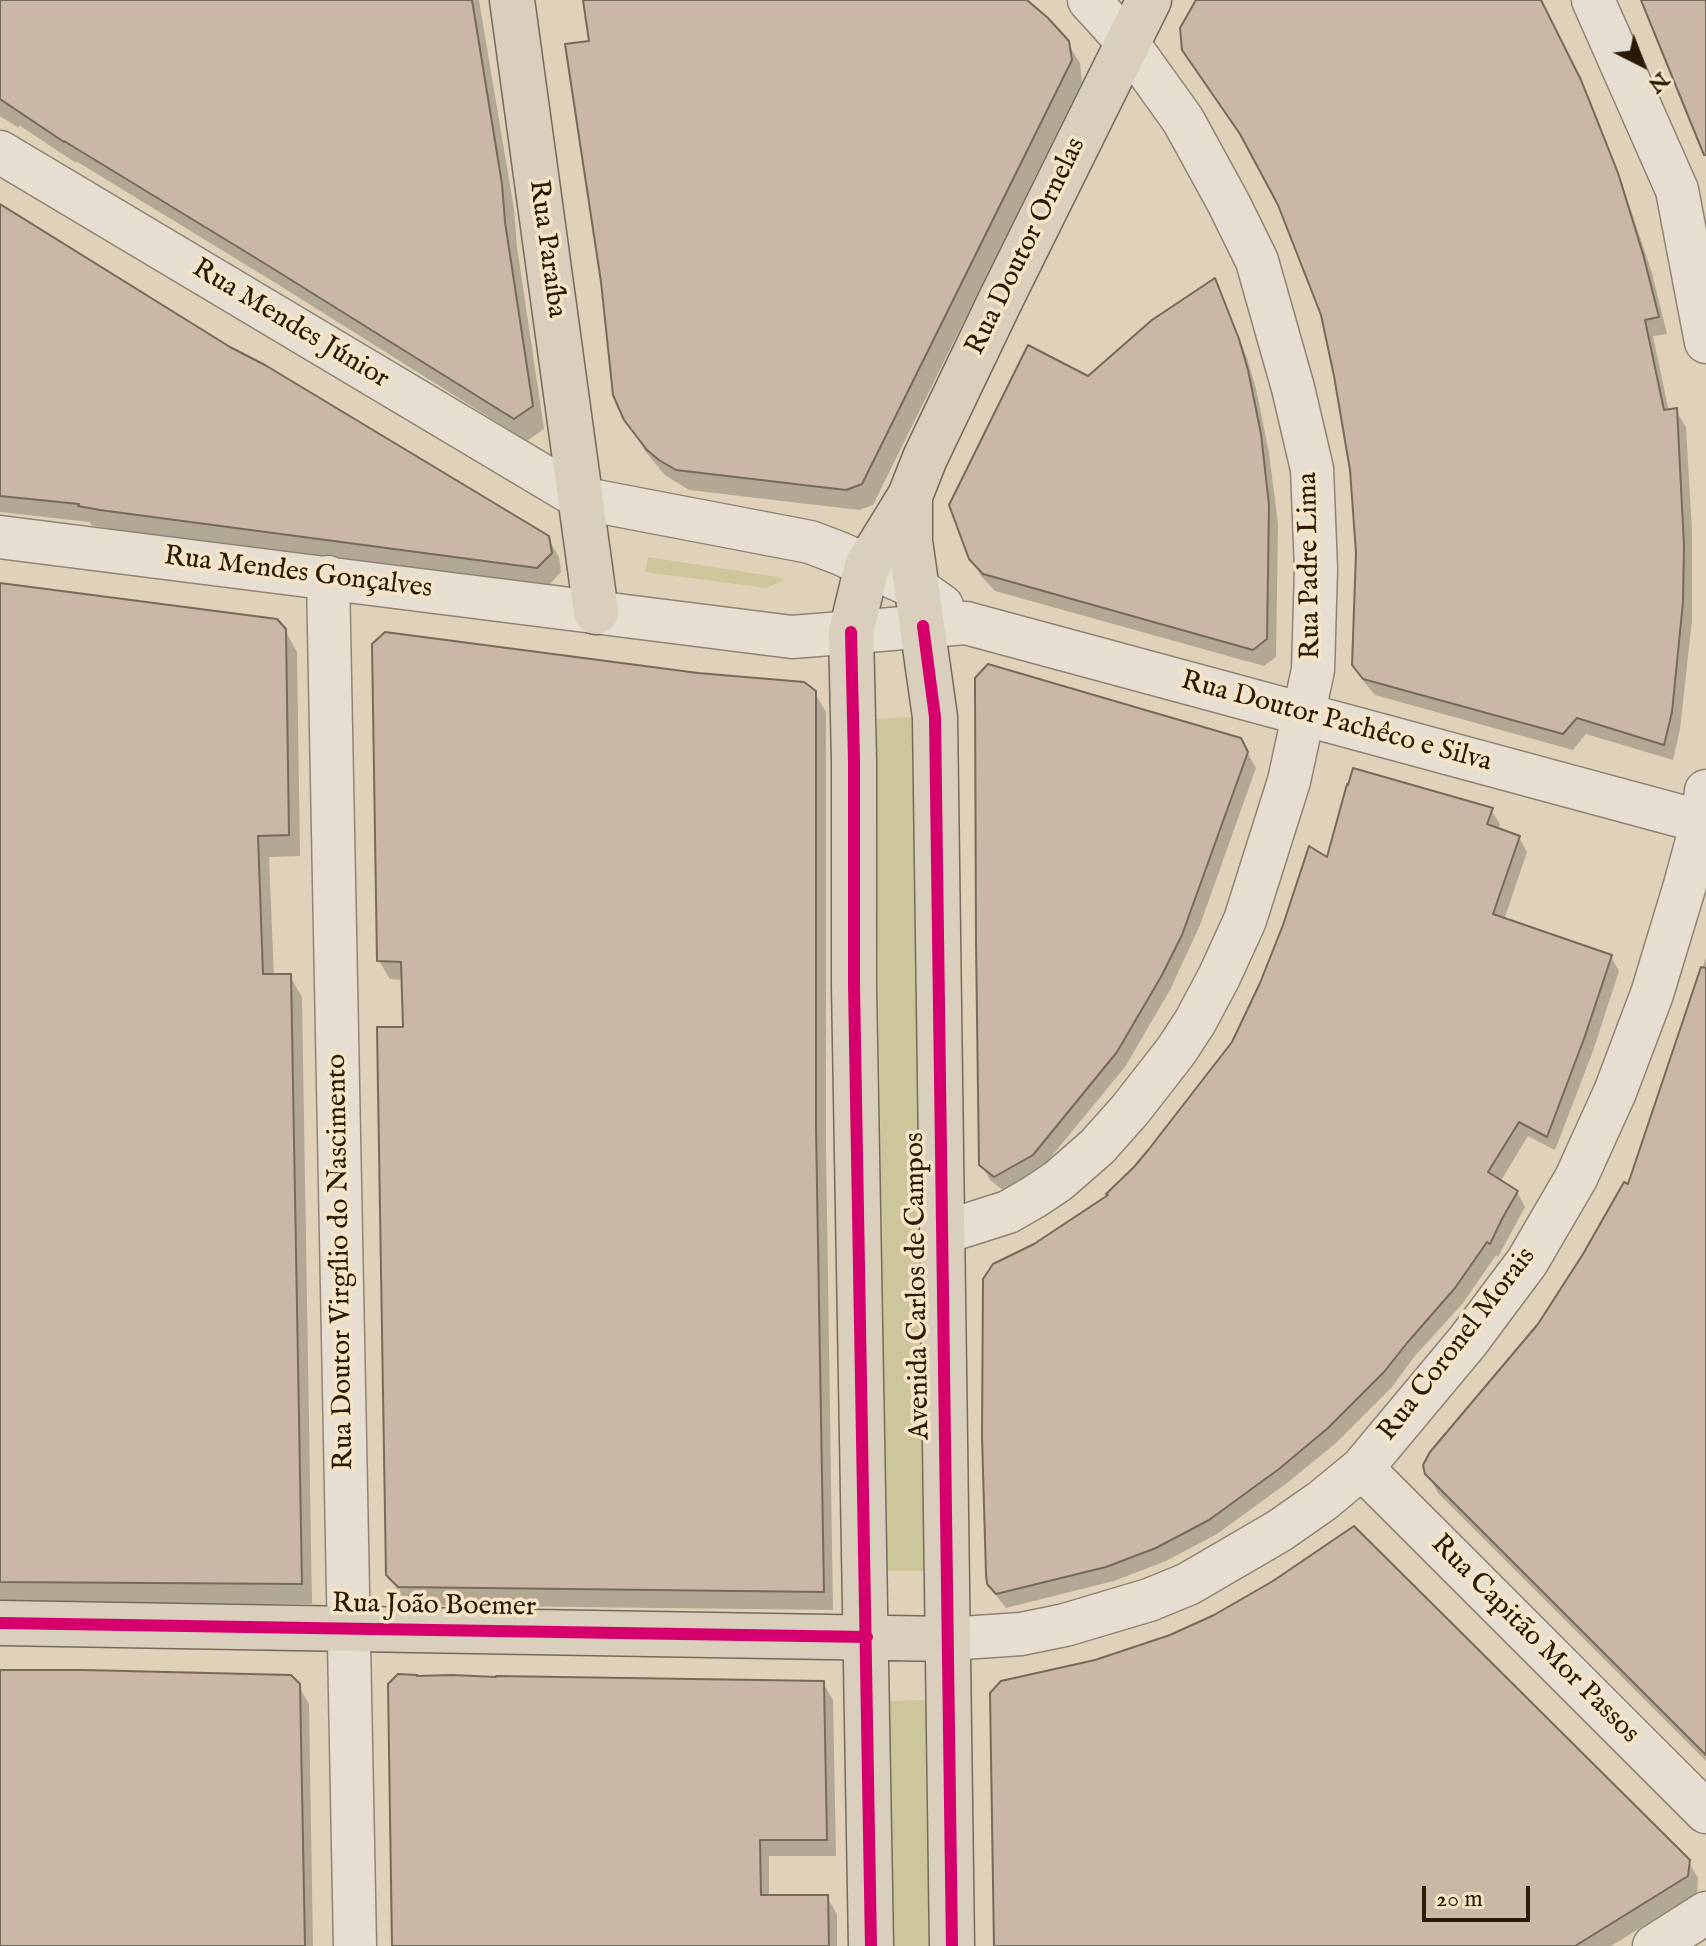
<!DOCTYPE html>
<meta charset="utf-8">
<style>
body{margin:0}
#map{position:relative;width:1706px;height:1946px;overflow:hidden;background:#dfd2b8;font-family:"IM FELL English",serif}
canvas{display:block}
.north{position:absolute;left:1602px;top:24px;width:80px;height:80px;-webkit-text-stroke:6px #f5e5c6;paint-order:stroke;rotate:138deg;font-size:22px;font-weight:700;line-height:32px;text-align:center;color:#291a03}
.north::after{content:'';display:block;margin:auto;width:28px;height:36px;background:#291a03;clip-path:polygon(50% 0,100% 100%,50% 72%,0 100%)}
.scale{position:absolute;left:1422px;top:1886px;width:108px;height:36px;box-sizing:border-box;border:4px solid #291a03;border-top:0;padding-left:10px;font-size:24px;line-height:28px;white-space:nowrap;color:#291a03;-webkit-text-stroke:6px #f5e5c6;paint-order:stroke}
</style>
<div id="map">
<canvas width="1706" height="1946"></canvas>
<div class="north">N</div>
<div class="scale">20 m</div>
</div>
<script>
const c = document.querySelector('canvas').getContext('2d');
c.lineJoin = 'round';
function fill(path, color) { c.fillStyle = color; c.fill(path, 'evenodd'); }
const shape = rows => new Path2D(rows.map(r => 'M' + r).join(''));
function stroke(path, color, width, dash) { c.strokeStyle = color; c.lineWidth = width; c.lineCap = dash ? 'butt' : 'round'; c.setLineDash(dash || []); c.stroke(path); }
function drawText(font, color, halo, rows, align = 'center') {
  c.font = font + ' "IM FELL English",serif'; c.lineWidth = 7; c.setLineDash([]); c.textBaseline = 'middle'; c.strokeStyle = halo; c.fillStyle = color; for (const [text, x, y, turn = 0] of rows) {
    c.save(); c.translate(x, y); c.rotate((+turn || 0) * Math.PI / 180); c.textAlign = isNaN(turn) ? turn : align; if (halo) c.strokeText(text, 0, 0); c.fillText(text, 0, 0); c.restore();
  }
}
const green = shape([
 [648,557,778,577,785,580,766,588,645,572],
 [915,717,927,1571,886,1571,875,719],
 [929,1700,933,1946,892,1946,889,1701]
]);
const shadow = shape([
 [0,0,479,0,514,209,517,247,544,429,527,441,279,285,76,161,76,163,19,125,19,128,0,116],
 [585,0,1024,0,1067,42,1080,63,1082,82,873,505,859,510,689,490,665,475,645,451,632,429,591,43],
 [1199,0,1539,0,1590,99,1619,174,1652,273,1667,334,1653,336,1669,412,1676,411,1686,427,1692,532,1692,620,1680,729,1673,760,1586,734,1573,750,1375,695,1364,682,1354,665,1358,553,1350,456,1323,315,1280,204,1249,146,1184,50],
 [0,207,229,349,548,538,559,557,561,572,548,586,112,529,91,525,90,522,0,512],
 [1214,281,1223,297,1247,358,1256,389,1269,453,1278,524,1276,657,1264,666,995,591,981,576,971,558,1088,378],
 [0,585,285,630,297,652,300,856,269,857,274,976,290,976,302,997,312,1604,0,1603],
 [698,675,815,693,826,712,826,1148,833,1610,410,1605,400,1594,388,1574,405,1029,404,980,390,979,379,961],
 [1240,739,1256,768,1200,925,1170,990,1125,1067,1041,1169,1004,1191,990,1180,981,1164],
 [1491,810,1500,824,1498,830,1519,837,1527,852,1504,920,1611,957,1619,971,1593,1051,1555,1150,1528,1136,1500,1182,1517,1192,1525,1207,1498,1257,1496,1255,1463,1303,1414,1357,1392,1387,1336,1443,1287,1483,1217,1534,1166,1561,1114,1581,1006,1608,998,1598,989,1583,1035,1245,1110,1196,1136,1168,1234,1043,1328,860],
 [1706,957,1706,1761,1438,1493,1427,1473,1539,1325,1629,1187],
 [1171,1637,1688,1861,1698,1878,1697,1893,1611,1946,996,1946,1095,1662],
 [0,1672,298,1685,309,1704,313,1946,0,1946],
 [823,1683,833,1700,836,1856,769,1856,769,1897,827,1897,837,1914,837,1946,394,1946]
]);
const building = shape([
 [0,0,472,0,502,184,505,222,533,406,514,419,264,263,64,141,64,142,0,99,0,0],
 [583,0,1027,0,1048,18,1069,41,1072,60,862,484,846,490,676,470,659,460,647,450,624,420,613,395,601,282,565,44,589,41,583,0],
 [1196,0,1541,0,1581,80,1618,173,1643,254,1659,317,1645,320,1664,410,1677,408,1684,546,1683,602,1672,712,1664,745,1577,718,1563,734,1363,679,1352,665,1356,553,1350,470,1334,376,1321,315,1278,205,1240,134,1182,50,1180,28,1196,0],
 [1641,0,1706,0,1706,155,1704,155,1641,0],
 [0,204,230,347,265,365,549,536,552,553,537,568,100,510,78,506,79,504,0,496,0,204],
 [1215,278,1239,339,1248,370,1261,434,1269,505,1267,639,1253,650,983,574,969,559,949,505,1028,345,1088,376,1152,320,1215,278],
 [0,583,277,619,286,629,289,835,258,836,263,974,291,974,302,1584,0,1582,0,583],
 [385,632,698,673,804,682,816,691,816,1128,824,1592,398,1587,386,1575,377,1027,403,1027,401,962,377,961,372,644,385,632],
 [988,664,1241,738,1248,752,1182,935,1162,975,1117,1052,1033,1155,994,1177,979,1165,976,943,975,687,975,678,988,664],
 [1353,768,1493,808,1487,824,1520,836,1493,914,1612,955,1585,1036,1547,1137,1519,1122,1488,1172,1518,1191,1503,1217,1490,1244,1487,1242,1455,1288,1407,1343,1384,1372,1328,1428,1279,1469,1209,1520,1156,1548,1106,1567,996,1594,987,1584,986,1574,982,1437,983,1279,993,1264,1034,1244,1108,1195,1106,1194,1134,1167,1149,1149,1232,1042,1260,983,1283,925,1309,846,1327,857,1347,784,1348,785,1353,768],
 [1701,967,1706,968,1706,1755,1425,1474,1423,1465,1430,1452,1538,1324,1583,1254,1624,1182,1628,1184,1701,967],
 [1354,1526,1690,1860,1688,1876,1575,1946,994,1946,990,1693,1001,1681,1095,1660,1170,1635,1214,1615,1273,1581,1354,1526],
 [0,1670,84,1670,291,1675,300,1684,305,1946,0,1946,0,1670],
 [398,1674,417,1675,417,1676,452,1675,496,1677,496,1676,824,1681,827,1840,760,1840,761,1895,828,1895,829,1946,392,1946,388,1684,398,1674]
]);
const minor = shape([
 [1593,0,1677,190,1706,342],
 [0,152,580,498,810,542,839,553,917,588,942,606],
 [0,537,792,637,966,623,1706,823],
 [328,577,355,1946],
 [942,1233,1008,1212,1034,1197,1058,1181,1097,1147,1130,1110,1176,1051,1195,1022,1219,977,1245,920,1289,781,1313,670,1316,569,1312,469,1293,388,1257,261,1229,204,1183,120,1127,42,1089,0],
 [1362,1468,1706,1812],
 [948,1639,1021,1634,1065,1625,1149,1600,1188,1584,1279,1531,1322,1501,1362,1468,1468,1341,1497,1302,1527,1262,1576,1178,1615,1092,1652,994,1685,885,1702,822,1706,791],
 [1654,1946,1706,1913]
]);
const major = shape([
 [512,0,596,612],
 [910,496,910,541,935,717,952,1946],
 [0,1623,948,1639],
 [871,1946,854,985,854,761,851,632,867,566,910,496,925,458,1000,301,1149,0]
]);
const cycleway = shape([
 [923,626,935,717,952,1946],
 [851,632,854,761,854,985,871,1946],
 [0,1623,867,1637]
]);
const streetNames = [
 ["Rua Doutor Ornelas",1027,247,-64],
 ["Rua Paraíba",546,249,82],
 ["Rua Mendes Júnior",290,325,31],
 ["Rua Padre Lima",1311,566,-91],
 ["Rua Mendes Gonçalves",298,574,7],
 ["Rua Doutor Pachêco e Silva",1336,723,15],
 ["Rua Doutor Virgílio do Nascimento",342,1262,-91],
 ["Avenida Carlos de Campos",919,1286,-91],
 ["Rua Coronel Morais",1458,1345,-52],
 ["Rua João Boemer",434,1607,1],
 ["Rua Capitão Mor Passos",1534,1640,45]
];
fill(green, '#cdc69b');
fill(shadow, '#0003');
fill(building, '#cbb7a5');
stroke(building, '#746b5b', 2);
stroke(minor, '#8e8473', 45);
stroke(major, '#746b5b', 47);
stroke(minor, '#e5ded1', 42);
stroke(major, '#d9cfbc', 44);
stroke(cycleway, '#d6006c', 12);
drawText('28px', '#291a03', '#f5e5c6', streetNames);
</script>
